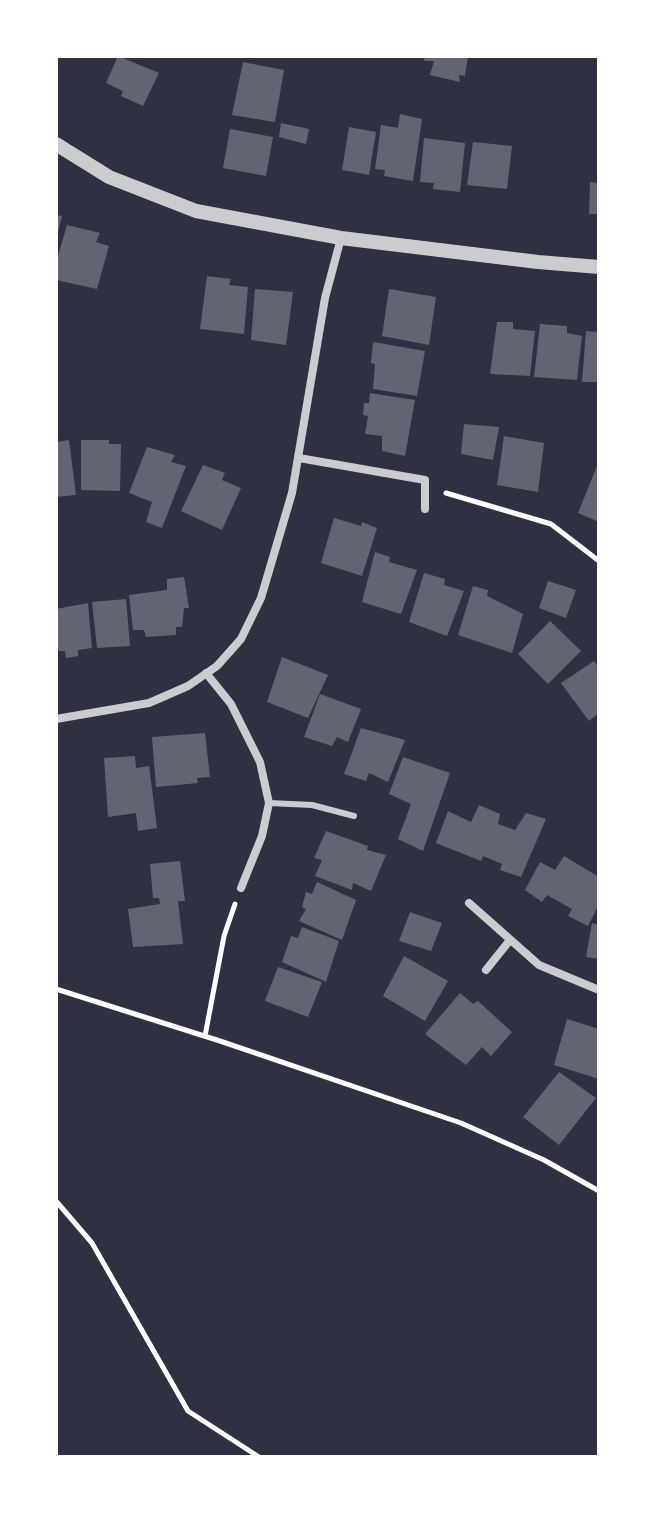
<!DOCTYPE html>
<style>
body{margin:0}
#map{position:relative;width:655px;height:1513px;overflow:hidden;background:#2d3142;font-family:"Source Serif 4",serif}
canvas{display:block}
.frame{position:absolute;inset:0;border:58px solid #fff;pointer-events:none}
</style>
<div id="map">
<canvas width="655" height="1513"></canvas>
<div class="frame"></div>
</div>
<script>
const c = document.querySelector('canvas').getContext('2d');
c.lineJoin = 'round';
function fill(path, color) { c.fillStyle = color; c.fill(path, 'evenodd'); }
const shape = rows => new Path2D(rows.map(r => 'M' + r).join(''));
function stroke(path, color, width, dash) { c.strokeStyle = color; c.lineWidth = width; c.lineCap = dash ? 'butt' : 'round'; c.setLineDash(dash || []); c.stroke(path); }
const building = shape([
 [118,56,159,73,143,106,121,96,123,91,106,83],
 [425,56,468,56,465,76,459,75,460,82,430,75,434,61,424,61],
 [243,62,284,70,275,122,232,115],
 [400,114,422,119,413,181,384,176,385,170,375,169,381,125,398,128],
 [281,123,309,129,306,144,279,137],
 [349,127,376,132,369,175,342,170],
 [230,129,273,137,266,176,223,168],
 [424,138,465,143,460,192,433,189,434,183,420,182],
 [473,142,512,146,507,189,467,185],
 [590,182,599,183,599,214,589,214],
 [56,215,62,216,57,236,56,236],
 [67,225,100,233,96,242,109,246,97,289,56,280,56,263],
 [207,276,231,279,229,285,248,287,244,334,200,329],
 [255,289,293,292,286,345,251,340],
 [389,289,436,297,429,345,382,336],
 [497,322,513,322,513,329,535,331,530,376,490,374],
 [540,324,567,326,567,333,582,336,577,380,534,377],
 [586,331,599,332,599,382,582,382],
 [373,342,425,351,417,396,373,389,375,364,371,363],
 [370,393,415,400,405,456,382,451,382,436,365,434,368,416,363,415,364,403,369,403],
 [464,424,499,427,493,460,461,454],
 [504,436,544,443,538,492,497,485],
 [69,440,76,495,56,497,56,442],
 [81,440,109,440,109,444,121,444,120,491,81,490],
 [147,447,175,455,171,462,186,466,162,528,146,522,152,502,129,493],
 [599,461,599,522,578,513],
 [203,465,225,473,222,480,241,488,222,530,181,511],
 [334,518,361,526,362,522,377,528,362,576,321,563],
 [375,552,390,557,389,562,417,570,401,614,362,602],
 [424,573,445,579,444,585,464,591,447,636,409,622],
 [184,577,189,608,184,608,182,627,176,627,176,635,146,637,144,630,133,630,129,595,167,590,167,579],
 [548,581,576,590,566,618,539,608],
 [473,586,488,590,487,596,523,614,512,653,458,635],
 [126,599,130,646,97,648,92,602],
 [88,603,92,648,78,650,78,656,66,658,65,651,56,651,56,609],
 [550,621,581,651,548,684,518,654],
 [282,657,328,675,308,718,267,702],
 [594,661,599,668,599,713,589,721,561,683],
 [320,694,361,709,348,742,337,737,332,746,304,737],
 [361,728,405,740,388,782,369,773,366,781,344,774],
 [205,733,210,777,197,778,198,783,156,787,152,737],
 [135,756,136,768,149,766,157,828,138,831,136,813,108,817,104,758],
 [403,757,450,773,423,851,398,839,411,804,389,794],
 [479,805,500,814,498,824,515,830,526,813,546,819,521,877,500,870,502,864,483,856,481,861,436,843,448,811,471,822],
 [326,831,368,846,367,850,386,855,371,891,353,883,352,890,315,876,322,860,314,858],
 [564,856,599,877,599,904,588,926,568,916,572,909,547,895,542,902,525,890,540,862,555,870],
 [180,861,185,901,178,901,183,944,133,947,128,909,160,904,159,898,153,898,150,864],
 [317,882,356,900,342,940,299,921,306,909,302,907,306,892,312,894],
 [410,912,442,923,431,951,399,941],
 [592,923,599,925,599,959,586,957],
 [302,927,339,941,326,982,282,962,291,936,298,938],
 [404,956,448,981,425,1021,383,996],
 [278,967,322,982,308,1017,265,1001],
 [460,993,473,1004,478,1001,512,1032,491,1056,482,1047,466,1065,425,1034],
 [567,1019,599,1029,599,1079,554,1065],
 [559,1072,596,1098,559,1145,523,1117]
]);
const path = shape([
 [446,493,551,524,599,561],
 [56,989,220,1041,461,1123,544,1160,599,1191],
 [205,1036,224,936,235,904],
 [56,1201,92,1243,188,1411,259,1457]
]);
const service = shape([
 [269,803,312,805,354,816]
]);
const minor = shape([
 [299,458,425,480,425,509],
 [206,673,231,704,260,762,269,803,262,836,241,888],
 [56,719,149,703,188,686,217,666,241,639,261,598,292,493,325,298,341,238],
 [469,903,539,965,599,990],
 [486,970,510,940]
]);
const tertiary = shape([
 [56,144,109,177,196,211,341,238,538,262,599,267]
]);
fill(building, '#626471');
stroke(path, '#fff', 5);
stroke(service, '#caccd0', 6);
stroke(minor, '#caccd0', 8);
stroke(tertiary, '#caccd0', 14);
</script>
